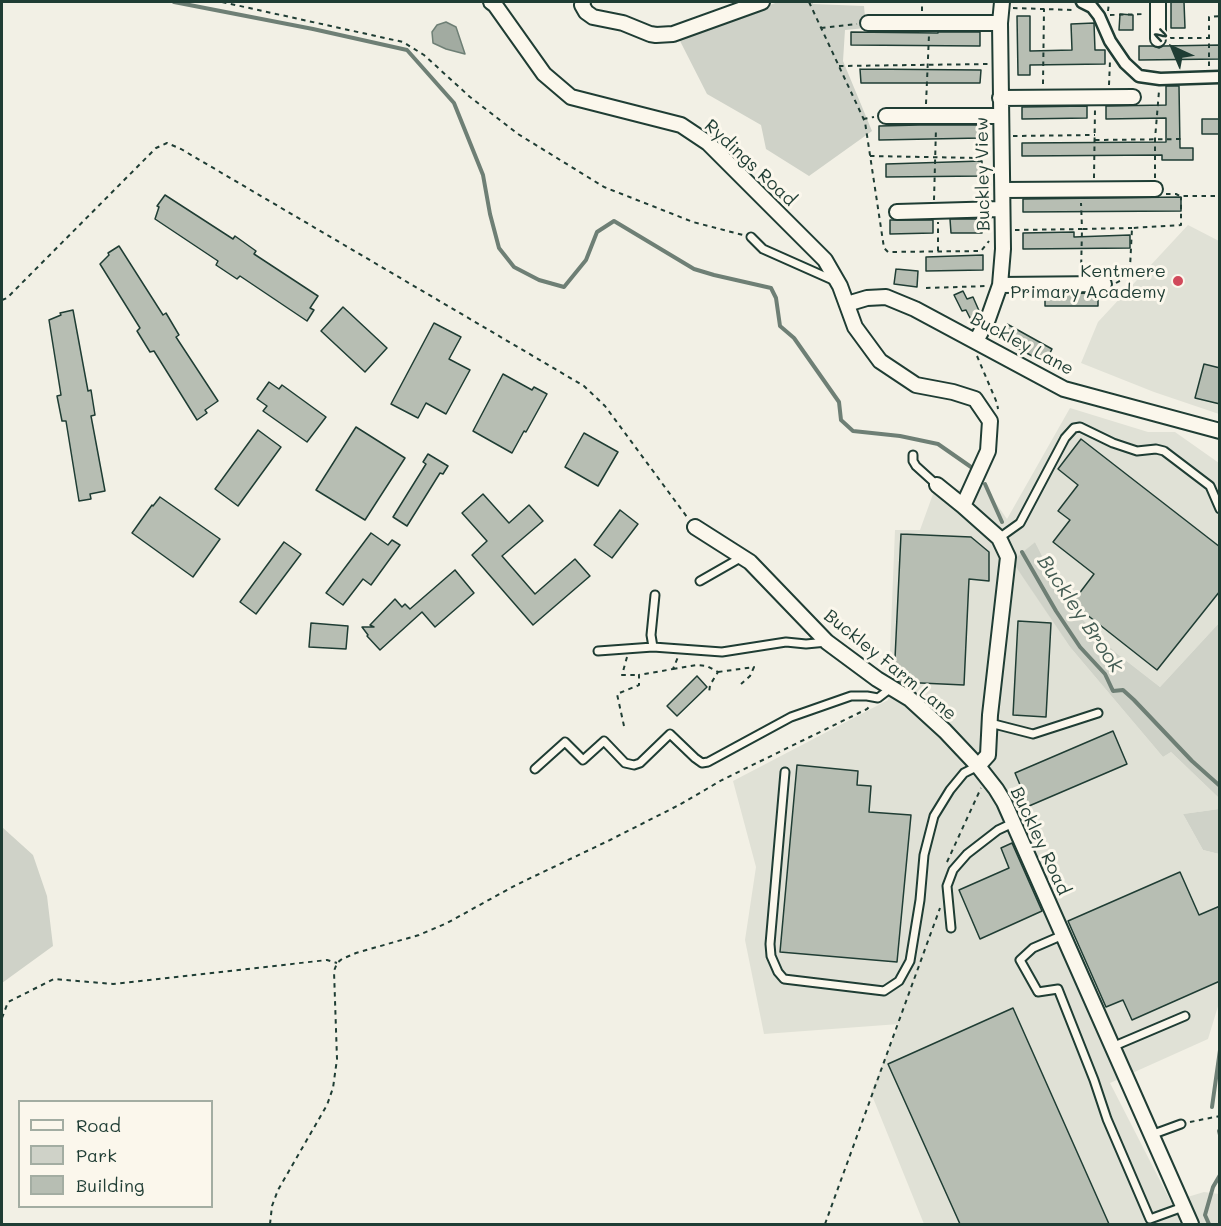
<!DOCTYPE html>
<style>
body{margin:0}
#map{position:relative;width:1221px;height:1226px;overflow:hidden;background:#f2f0e5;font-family:Mali,sans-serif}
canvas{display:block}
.frame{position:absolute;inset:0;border:3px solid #1f3d34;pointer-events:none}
.legend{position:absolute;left:18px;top:1100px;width:195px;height:108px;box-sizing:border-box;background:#fbf7ec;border:2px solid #a3ada2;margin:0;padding:8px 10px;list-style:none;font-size:18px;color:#1f3d34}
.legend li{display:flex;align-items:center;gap:12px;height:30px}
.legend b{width:30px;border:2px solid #a3ada2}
.north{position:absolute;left:1143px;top:18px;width:60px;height:60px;-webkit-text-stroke:4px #fbf7ec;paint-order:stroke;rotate:316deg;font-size:16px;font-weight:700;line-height:24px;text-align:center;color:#1f3d34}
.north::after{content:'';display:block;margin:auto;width:21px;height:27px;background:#1f3d34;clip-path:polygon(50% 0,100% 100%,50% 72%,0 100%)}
</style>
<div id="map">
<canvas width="1221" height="1226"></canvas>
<div class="frame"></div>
<ul class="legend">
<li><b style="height:8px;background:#fbf7ec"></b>Road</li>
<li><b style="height:16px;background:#cfd2c8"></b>Park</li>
<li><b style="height:16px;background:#b7beb3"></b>Building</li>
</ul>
<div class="north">N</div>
</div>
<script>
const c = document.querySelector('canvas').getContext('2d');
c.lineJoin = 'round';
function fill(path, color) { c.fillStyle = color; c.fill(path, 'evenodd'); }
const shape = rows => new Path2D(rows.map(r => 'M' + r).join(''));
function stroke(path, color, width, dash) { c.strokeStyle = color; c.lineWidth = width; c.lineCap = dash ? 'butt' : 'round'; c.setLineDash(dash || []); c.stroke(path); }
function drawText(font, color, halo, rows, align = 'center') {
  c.font = font + ' Mali,sans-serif'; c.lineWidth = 6; c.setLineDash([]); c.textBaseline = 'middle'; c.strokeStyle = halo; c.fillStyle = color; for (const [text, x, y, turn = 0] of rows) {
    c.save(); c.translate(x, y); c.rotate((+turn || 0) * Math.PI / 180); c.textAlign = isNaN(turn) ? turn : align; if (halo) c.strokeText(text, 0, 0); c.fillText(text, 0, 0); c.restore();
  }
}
const built = shape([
 [1188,225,1219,241,1219,414,1154,392,1081,363,1098,322],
 [1070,408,1148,432,1175,432,1219,463,1219,623,1160,687,1115,652,1066,603,1035,542,1013,561,1070,647,1163,757,1171,752,1219,798,1219,809,1183,814,1203,850,1219,854,1219,1003,1208,1039,1110,1083,1171,1202,1204,1192,1219,1194,1219,1224,924,1224,871,1093,899,1024,764,1034,745,940,756,867,733,781,888,700,895,530,920,530,933,494,983,485,1007,519]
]);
const green = shape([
 [778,2,813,2,813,4,864,6,866,28,845,30,843,61,872,131,809,176,766,149,761,125,707,94,679,39],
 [1035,542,1066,603,1115,652,1160,687,1219,623,1219,798,1171,752,1163,757,1070,647,1012,561],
 [1219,809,1220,809,1219,854,1203,850,1183,814],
 [2,827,33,855,47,896,53,946,2,983]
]);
const water = shape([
 [446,22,456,27,465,54,446,49,433,43,432,32,437,25,446,22]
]);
const stream = shape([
 [174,2,313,29,407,50,454,103,483,175,490,214,499,248,514,267,539,280,564,287,586,260,597,232,614,221,694,269,714,275,771,288,776,298,780,326,794,338,839,402,841,420,853,431,900,436,938,444,971,467],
 [985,484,1002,522],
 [1022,552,1056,611,1080,647,1105,674,1113,691,1123,690,1134,700,1192,761,1220,786],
 [1212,1107,1220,1050],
 [1219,1131,1220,1135],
 [1209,1224,1205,1215,1213,1187,1220,1175]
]);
const building = shape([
 [1171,2,1184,2,1185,28,1171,28,1171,2],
 [1120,14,1133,15,1133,30,1119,30,1120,14],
 [1017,16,1030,16,1030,51,1072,50,1071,24,1094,23,1095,50,1105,50,1105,64,1030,65,1030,75,1018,75,1017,16],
 [851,32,938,33,938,32,980,32,980,46,851,45,851,32],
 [1220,45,1220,59,1139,60,1139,46,1153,46,1159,48,1163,46,1220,45],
 [860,69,981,70,980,83,861,83,860,69],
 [1166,86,1179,86,1180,148,1193,148,1193,160,1162,160,1162,155,1022,156,1022,143,1166,142,1166,118,1106,119,1106,106,1166,105,1166,86],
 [1087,106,1087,118,1022,119,1022,107,1087,106],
 [1202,119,1220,119,1220,134,1202,134,1202,119],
 [919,125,981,125,981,138,879,140,879,126,919,125],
 [982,161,982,176,886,177,886,164,982,161],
 [165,195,233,239,235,236,256,251,254,254,318,296,310,308,314,310,307,321,240,276,237,279,216,265,218,261,155,219,159,207,157,206,165,195],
 [1181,197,1181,211,1023,212,1023,199,1181,197],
 [950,219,982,219,982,233,951,233,950,219],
 [890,220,933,220,933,233,890,234,890,220],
 [1074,232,1074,237,1130,235,1130,248,1023,249,1023,233,1074,232],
 [119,246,163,315,166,313,179,335,176,337,218,401,205,410,207,413,197,420,154,351,150,352,137,331,140,328,100,264,109,255,108,253,119,246],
 [983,255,983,270,926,271,926,257,983,255],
 [896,269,918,271,917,287,894,284,896,269],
 [963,291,967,299,973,297,980,313,970,318,966,310,962,311,954,295,963,291],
 [1098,293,1098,306,1045,306,1045,294,1098,293],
 [343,307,387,348,365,372,321,331,343,307],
 [73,310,88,391,91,390,95,415,91,416,105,491,90,494,91,499,79,501,66,421,62,421,57,396,61,395,49,320,61,315,60,313,73,310],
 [434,323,461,337,449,359,470,370,446,414,426,403,418,418,391,404,434,323],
 [1007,324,1052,349,1045,363,999,338,1007,324],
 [1204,364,1220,368,1220,404,1195,398,1204,364],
 [503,374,532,390,534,387,547,394,526,432,524,431,512,453,473,431,503,374],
 [269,382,279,389,282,385,326,417,307,442,263,411,267,406,257,399,269,382],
 [356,427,405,458,365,520,316,490,356,427],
 [258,430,281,447,238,506,215,489,258,430],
 [584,433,618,452,598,486,565,467,584,433],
 [1081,439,1220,547,1220,591,1157,670,1072,603,1094,574,1053,542,1070,520,1058,511,1078,485,1058,469,1081,439],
 [428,454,448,466,443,474,440,473,407,526,393,517,426,464,423,462,428,454],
 [483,494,509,523,529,505,543,521,502,556,535,594,575,559,590,576,533,625,472,555,487,541,462,513,483,494],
 [160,497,220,539,193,577,132,533,152,505,153,506,160,497],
 [620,510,638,524,612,558,594,545,620,510],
 [371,533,388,545,392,540,400,545,371,585,363,579,343,605,326,593,371,533],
 [901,534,971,537,989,552,989,581,969,579,964,685,899,682,894,679,901,534],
 [284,542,301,554,256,614,240,602,284,542],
 [455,570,474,593,435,627,422,612,380,650,367,636,368,635,362,627,374,627,370,625,395,599,402,607,405,604,410,609,455,570],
 [1018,621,1051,623,1046,717,1013,715,1018,621],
 [311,623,348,626,346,649,309,647,311,623],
 [697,676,707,687,677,716,667,706,697,676],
 [1113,731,1127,764,1029,806,1015,773,1113,731],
 [797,765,858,771,857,785,871,786,869,812,911,815,897,962,780,952,797,765],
 [1012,843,1042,911,980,939,959,890,1009,868,1001,848,1012,843],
 [1180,872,1199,915,1220,906,1220,981,1132,1020,1123,1000,1106,1007,1068,921,1180,872],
 [1013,1008,1109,1224,960,1224,888,1064,1013,1008]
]);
const path = shape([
 [222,2,403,42,424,55,470,97,518,134,604,187,693,222,743,235],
 [809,2,865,122,884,248,888,252,981,251,989,241],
 [1013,8,1073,10],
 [922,11,922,2],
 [1108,11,1109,2],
 [1110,15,1146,14],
 [821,28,857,24],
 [1170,38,1209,38],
 [839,66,989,64],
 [1209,66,1209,17,1220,16],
 [1043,84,1044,9],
 [1109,85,1110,61],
 [926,104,929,35],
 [863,119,874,117],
 [1013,136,1095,135],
 [1095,140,1184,139],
 [870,156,980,158,989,149],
 [1094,178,1095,109],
 [1155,178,1155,139,1159,91],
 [1166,194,1176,194,1180,196,1220,196],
 [934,200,936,128],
 [1015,230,1082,229,1081,203],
 [938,251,938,222],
 [1081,273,1082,229,1132,228],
 [1116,283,1123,279,1130,268,1132,228,1181,225,1181,197],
 [926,288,988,286],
 [2,300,7,298,156,148,167,143,181,149,584,386,605,406,687,517],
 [977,356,997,403,998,409],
 [627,657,622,675,639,675],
 [673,669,697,665,707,666,718,672,710,685,709,693],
 [718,672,754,667,750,676,741,684],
 [624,726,617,694,639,685,639,675,673,669,678,657],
 [947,862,981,788],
 [2,1018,8,1002,54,979,113,984,327,960,337,963],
 [1190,1122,1220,1116],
 [270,1224,272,1206,278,1190,327,1105,333,1088,337,1059,334,971,337,963,342,959,356,953,419,935,447,923,516,885,610,840,679,805,722,780,867,709,870,706],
 [825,1224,940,908]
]);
const service = shape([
 [751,237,763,249,835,281],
 [913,455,913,461,916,466,937,485],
 [999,538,1020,523,1065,438,1074,428,1080,427,1113,443,1137,451,1156,449,1164,451,1210,486,1220,509],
 [700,581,742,557],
 [653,647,651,635,655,595],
 [598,651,653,647,722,652,786,642,806,644,827,642],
 [990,723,1033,734,1098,713],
 [535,769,565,742,583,760,604,741,625,763,634,765,640,763,670,734,695,758,702,763,708,762,791,717,851,696,867,696,878,698,891,688],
 [785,772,770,944,771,956,778,972,784,979,884,991,899,981,910,961,920,900,924,855,934,816,950,790,964,773,978,766],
 [951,928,947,886,953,870,967,854,998,830,1013,823],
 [1063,935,1033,948,1020,960,1038,992,1058,989,1094,1080,1107,1119,1150,1219,1183,1207],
 [1112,1047,1185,1016],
 [1151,1135,1181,1124]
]);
const pedestrian = shape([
 [1082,2,1092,7,1099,16,1110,41,1125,63,1139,76,1160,79,1220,77]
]);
const minor = shape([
 [491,2,495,5,544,74,571,97,681,125,708,143,825,260,840,286,855,327,880,361,916,385,953,392,975,399,990,421,988,451,963,506],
 [583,2,582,5,586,12,593,17,623,23,650,34,656,35,673,34,762,2],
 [868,23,1000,23],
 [1158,39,1158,2],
 [1000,98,1133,97],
 [886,116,1000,116],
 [1003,190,1155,189],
 [897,212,1001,209],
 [1000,285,1104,284],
 [847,304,867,298,886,297,915,309,1064,389,1220,431],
 [976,341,988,319,1000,285,1003,249,1000,23,1002,2],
 [937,485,963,506,999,538,1008,557,990,715,988,755,978,766,996,789,1004,802,1191,1224],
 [695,527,750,562,827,642,877,679,910,699,945,731,978,766]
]);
const markers = [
 [1178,281,6,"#d1495b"]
];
const streetNames = [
 ["Rydings Road",750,163,43],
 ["Buckley View",983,174,-91],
 ["Buckley Lane",1022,344,28],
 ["Buckley Farm Lane",890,665,39],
 ["Buckley Road",1040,841,65]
];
const poiNames = [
 ["Kentmere",1166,271],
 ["Primary Academy",1166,292]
];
const waterNames = [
 ["Buckley Brook",1080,614,56]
];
fill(built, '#e0e1d6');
fill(green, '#cfd2c8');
fill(water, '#a2aba1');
stroke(water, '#6e7f75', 1.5);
stroke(stream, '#6e7f75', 4);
fill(building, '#b7beb3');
stroke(building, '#1f3d34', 1.5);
stroke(service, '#1f3d34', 11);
stroke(pedestrian, '#1f3d34', 15);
stroke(minor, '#1f3d34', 18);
stroke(path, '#1f3d34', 2, [4.5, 4.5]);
stroke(service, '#fbf7ec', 7);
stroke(pedestrian, '#fbf7ec', 10);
stroke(minor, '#fbf7ec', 14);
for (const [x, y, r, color] of markers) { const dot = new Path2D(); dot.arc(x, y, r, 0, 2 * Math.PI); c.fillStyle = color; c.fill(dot); stroke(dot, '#fbf7ec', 2); }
drawText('18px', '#1f3d34', '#fbf7ec', streetNames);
drawText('18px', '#1f3d34', '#fbf7ec', poiNames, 'right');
drawText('italic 20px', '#465e55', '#fbf7ec', waterNames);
</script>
